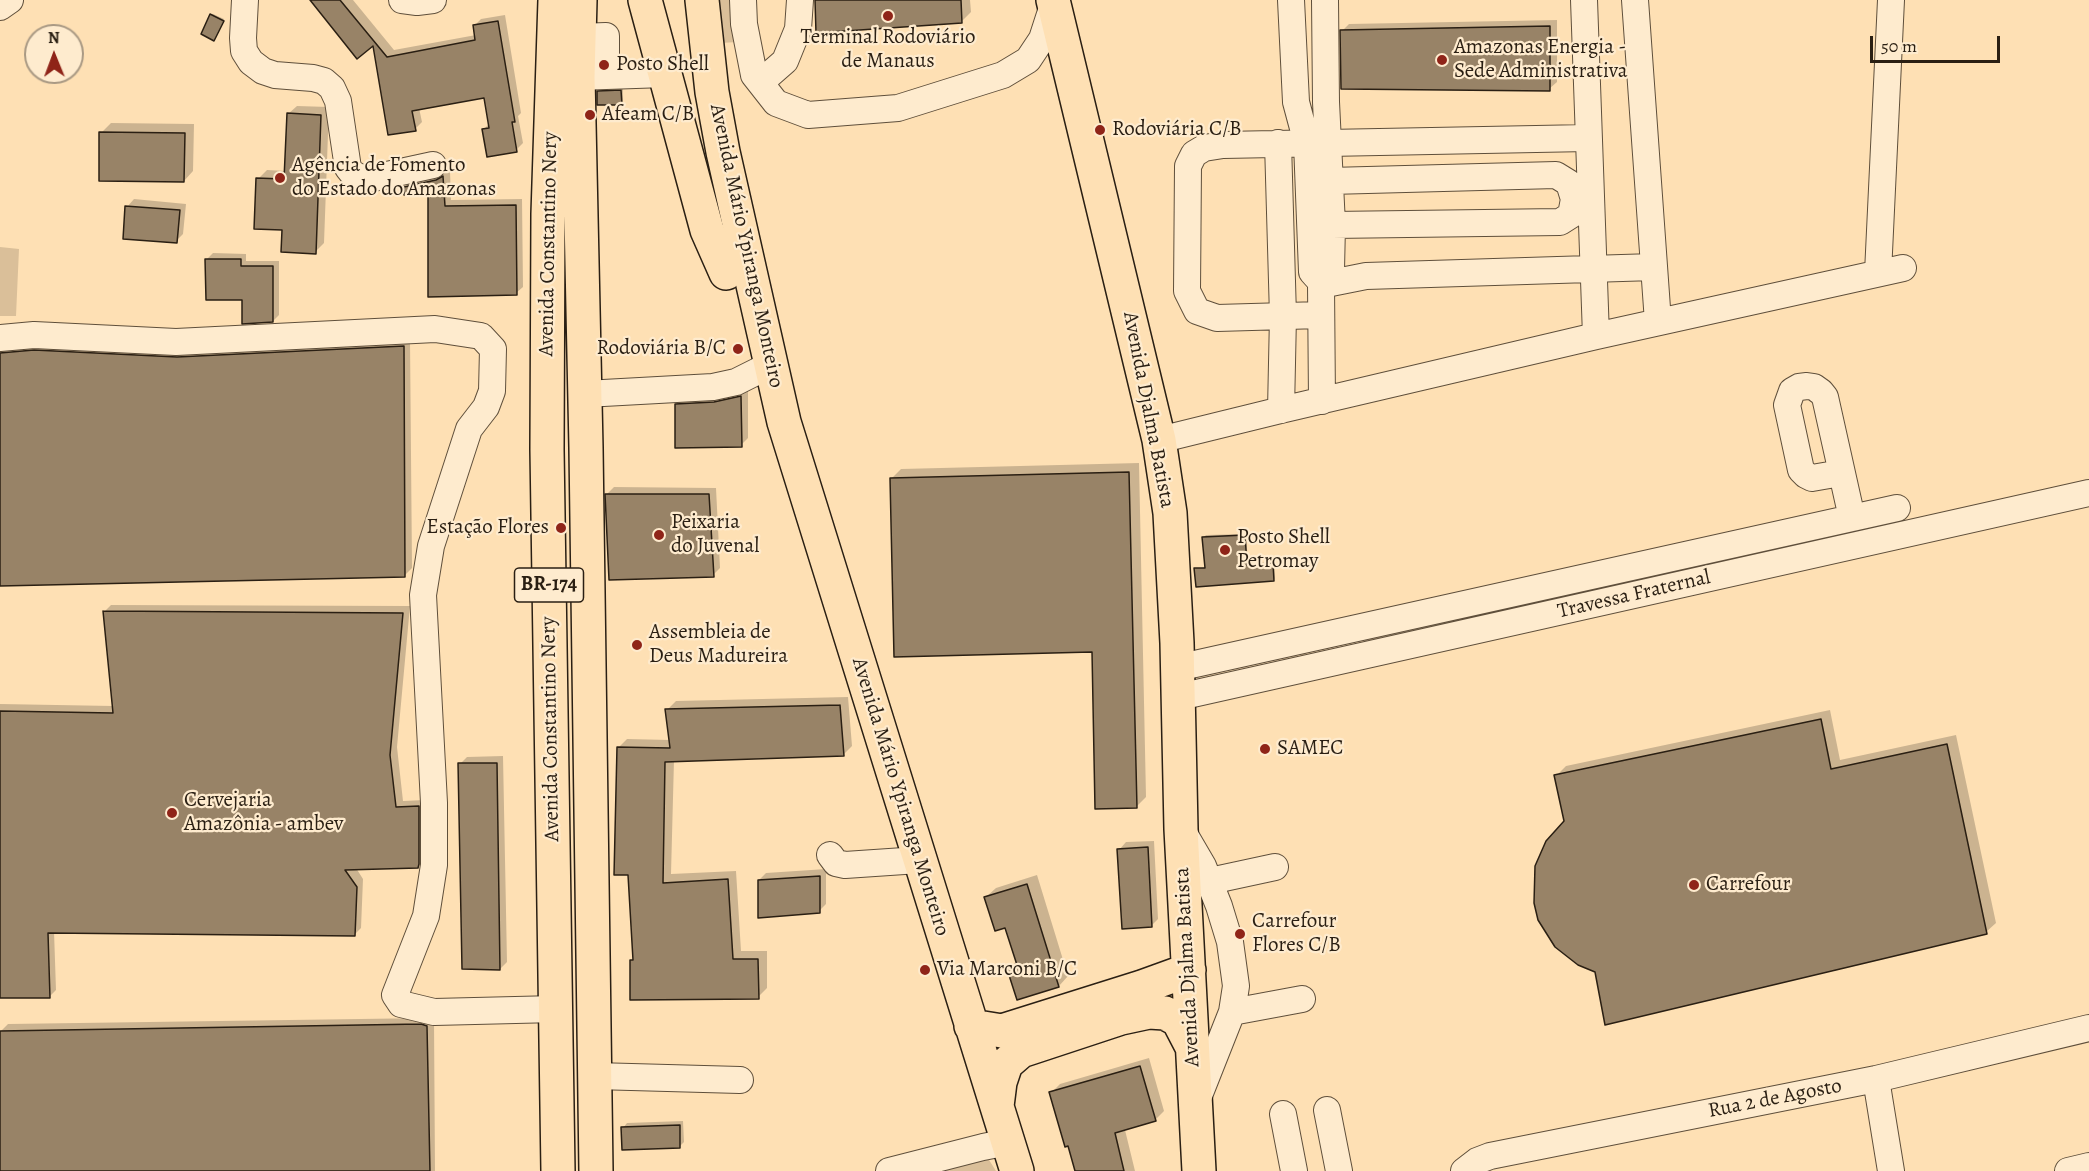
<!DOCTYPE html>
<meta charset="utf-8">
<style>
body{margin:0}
#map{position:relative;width:2089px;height:1171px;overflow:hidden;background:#fee0b4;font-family:Alegreya,serif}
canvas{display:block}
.north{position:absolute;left:24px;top:24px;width:60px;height:60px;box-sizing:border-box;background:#feebce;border:2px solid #a99983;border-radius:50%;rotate:359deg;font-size:16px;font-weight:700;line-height:24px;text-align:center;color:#2a1f13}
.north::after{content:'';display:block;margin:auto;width:21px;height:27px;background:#8f2418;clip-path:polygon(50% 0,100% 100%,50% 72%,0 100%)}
.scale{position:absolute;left:1870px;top:36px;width:130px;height:27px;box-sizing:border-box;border:3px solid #2a1f13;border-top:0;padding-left:8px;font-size:18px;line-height:21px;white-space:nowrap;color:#2a1f13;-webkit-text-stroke:4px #feebce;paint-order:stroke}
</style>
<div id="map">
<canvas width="2089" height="1171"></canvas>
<div class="north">N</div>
<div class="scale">50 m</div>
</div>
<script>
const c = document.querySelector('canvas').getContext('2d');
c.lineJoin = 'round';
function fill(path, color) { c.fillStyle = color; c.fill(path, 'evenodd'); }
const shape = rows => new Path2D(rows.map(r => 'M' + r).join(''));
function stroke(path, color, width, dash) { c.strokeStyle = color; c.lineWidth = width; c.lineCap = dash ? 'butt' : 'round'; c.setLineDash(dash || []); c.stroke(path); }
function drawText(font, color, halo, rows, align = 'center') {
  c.font = font + ' Alegreya,serif'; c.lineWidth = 4.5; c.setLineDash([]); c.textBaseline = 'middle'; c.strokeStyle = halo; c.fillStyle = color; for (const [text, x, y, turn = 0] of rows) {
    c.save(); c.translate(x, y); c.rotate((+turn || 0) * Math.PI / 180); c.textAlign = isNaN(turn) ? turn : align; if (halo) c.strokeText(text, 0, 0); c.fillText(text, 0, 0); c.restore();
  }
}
const green = shape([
 [716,0,736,0,738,42,720,43],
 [0,247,19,249,16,316,0,316],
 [984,1152,996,1171,910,1171]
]);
const shadow = shape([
 [312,0,353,0,394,50,476,35,474,26,481,19,505,15,521,113,518,116,523,143,516,150,484,129,490,123,486,96,419,108,422,122,415,129,374,43],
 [815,0,970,0,971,12,961,22],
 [213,14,224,19,216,37,211,15],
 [1557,20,1557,82,1549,89,1342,31,1349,24],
 [623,89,623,101,621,103,599,92,600,90],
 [297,106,329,107,324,243,315,252,284,229,258,179,267,170,286,171,288,114],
 [111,123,194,124,193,171,184,181,101,133],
 [450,171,451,200,522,199,523,287,516,293,429,193,405,187,412,180],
 [134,199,186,204,183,234,176,241,127,207],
 [213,253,246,254,246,261,279,261,279,315,273,321,243,298,207,259],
 [410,339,412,568,405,575,0,585,0,344],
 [748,390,748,438,741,445,676,405,683,398],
 [1139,463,1146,797,1136,807,1093,650,892,478,901,469],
 [614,487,716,488,720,568,713,575,607,494],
 [1246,534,1248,563,1274,562,1275,578,1274,580,1196,569,1206,567,1204,537,1206,535],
 [111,605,410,606,397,747,403,801,425,800,425,860,418,867,356,868,363,879,361,928,354,935,54,931,56,990,49,997,0,997,0,704,113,706,104,612],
 [848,697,852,746,843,755,674,760,671,874,736,871,741,951,767,951,767,988,758,997,632,961,634,958,629,874,618,748,627,739,670,740,667,710,676,701],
 [1830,710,1840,760,1956,735,1996,923,1986,932,1565,822,1556,776,1566,766],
 [503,756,507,962,500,969,460,764,467,757],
 [1154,841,1158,919,1151,926,1119,850,1126,842],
 [826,869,826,904,819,911,759,880,766,873],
 [1037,875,1068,976,1059,986,1018,998,1008,969,1017,961,1006,926,986,897,996,888],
 [429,1018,434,1019,435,1171,0,1171,1,1031,8,1024],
 [1149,1058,1164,1111,1155,1120,1125,1130,1135,1171,1077,1171,1070,1144,1051,1093,1060,1084],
 [683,1121,684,1142,680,1146,623,1128,627,1123]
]);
const building = shape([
 [310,0,340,0,387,57,475,40,473,25,498,21,515,122,512,122,517,152,487,157,482,129,489,128,484,98,412,111,416,131,388,135,373,46,357,59,310,0],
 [815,0,961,0,962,23,816,33,815,0],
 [210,14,224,21,214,41,201,34,210,14],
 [1550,26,1550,91,1341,89,1340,30,1550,26],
 [621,90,622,105,597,105,597,91,621,90],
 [287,113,321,115,316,254,281,252,282,230,254,229,256,178,284,179,287,113],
 [99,132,185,133,184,182,99,181,99,132],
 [443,176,445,206,516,205,517,295,428,297,428,194,404,195,404,187,436,180,443,176],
 [125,206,180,210,177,243,123,239,125,206],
 [205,259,241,259,241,266,273,266,273,322,242,324,242,300,206,300,205,259],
 [404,346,405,577,0,586,0,353,34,350,177,357,404,346],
 [741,396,742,447,675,448,675,404,714,402,741,396],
 [1129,472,1137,808,1095,809,1092,652,894,657,890,478,1129,472],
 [605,494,709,494,714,577,609,580,605,494],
 [1245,535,1247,565,1273,563,1274,581,1196,587,1194,568,1205,568,1202,537,1245,535],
 [103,611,403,613,390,755,396,807,419,806,419,864,418,868,345,870,357,887,355,936,48,933,50,998,0,998,0,711,113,713,103,611],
 [840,705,844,756,665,762,663,883,728,879,733,959,758,959,759,999,630,1000,630,960,633,960,628,875,614,875,617,747,670,748,665,709,840,705],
 [1821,719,1831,769,1947,744,1987,934,1605,1025,1595,972,1578,965,1555,947,1538,920,1534,903,1535,866,1546,841,1564,821,1554,775,1821,719],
 [458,763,497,763,500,970,462,969,458,763],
 [1148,847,1152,927,1122,929,1117,849,1148,847],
 [820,876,820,913,758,918,758,880,820,876],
 [1027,884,1059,987,1017,1000,1007,969,1017,965,1005,928,995,931,984,897,1027,884],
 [421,1024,427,1026,430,1171,0,1171,0,1031,421,1024],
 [1140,1066,1156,1121,1115,1133,1124,1171,1075,1171,1068,1146,1065,1147,1049,1092,1140,1066],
 [680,1125,680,1148,622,1150,621,1127,680,1125]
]);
const minor = shape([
 [245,0,243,38,244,51,251,62,263,71,275,75,313,78,324,81,332,88,338,101,348,168,352,173,364,180,433,165],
 [402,0,417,2,433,0],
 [743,0,744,24,754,75,776,103,808,115,898,108,1003,75,1028,60,1042,39,1054,2],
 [1291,0,1296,102,1307,143,1312,272,1321,282],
 [1584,0,1596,336],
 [1635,0,1658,322],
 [0,7,10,0],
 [754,75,769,75,785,61,798,29,800,0],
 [606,76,665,74],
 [578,77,606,76,606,36,579,37],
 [1278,143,1283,316,1281,410],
 [1330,181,1556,175,1569,183,1574,199,1571,215,1560,222,1332,225],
 [1878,273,1891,0],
 [1321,285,1366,276,1654,267],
 [1321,315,1217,318,1197,311,1187,291,1188,166,1194,154,1204,148,1223,145,1588,138],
 [0,338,34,335,176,342,435,329,481,336,493,349,492,391,486,407,469,429,431,546,423,595,434,803,434,865,426,916,395,995,401,1004,434,1012,556,1009],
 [585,394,713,387,736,382,772,364],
 [1322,401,1321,285,1321,282,1331,270,1332,225,1326,102,1325,0],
 [1159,440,1281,410,1596,336,1903,268],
 [1841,473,1812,478,1806,475,1801,470,1787,405,1792,391,1799,387,1807,386,1814,387,1821,392,1825,397,1852,518],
 [1177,668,1897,508],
 [1179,697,2089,493],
 [1182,830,1203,866,1219,906,1230,942,1236,986,1232,1012,1196,1103],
 [830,855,836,863,845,865,919,860],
 [1210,881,1275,867],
 [1232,1012,1302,999],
 [595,1076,740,1080],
 [1876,1079,1891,1171],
 [1327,1110,1339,1171],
 [1283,1114,1294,1171],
 [889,1171,983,1147,998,1144,1009,1146],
 [1464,1171,1477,1161,1490,1156,1876,1079,2089,1028],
 [2068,1171,2089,1166]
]);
const major = shape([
 [702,0,712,92,723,152,784,422,1017,1171],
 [1053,0,1159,440,1170,513,1177,643,1181,829,1199,1171],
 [971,1026,1002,1031,1142,987,1189,970],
 [997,1106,1000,1082,1006,1064,1021,1051,1121,1018,1149,1012,1165,1013,1178,1020,1191,1045]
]);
const highway = shape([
 [555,0,548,214,547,449,558,1171],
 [580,0,578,77,586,448,596,1171],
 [645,0,707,230,726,273]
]);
const markers = [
 [888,16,6,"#8f2418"],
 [1442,60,6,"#8f2418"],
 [604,65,6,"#8f2418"],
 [590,115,6,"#8f2418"],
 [1100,130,6,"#8f2418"],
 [280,178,6,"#8f2418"],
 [738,349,6,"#8f2418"],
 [561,528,6,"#8f2418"],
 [659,535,6,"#8f2418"],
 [1225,550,6,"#8f2418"],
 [637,645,6,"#8f2418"],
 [1265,749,6,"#8f2418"],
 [172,813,6,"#8f2418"],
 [1694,885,6,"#8f2418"],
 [1240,934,6,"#8f2418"],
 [925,970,6,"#8f2418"]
];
const shields = [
 [549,585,69]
];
const shieldNames = [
 ["BR-174",549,585]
];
const poiNames = [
 ["Terminal Rodoviário",888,38,"center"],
 ["de Manaus",888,62,"center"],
 ["Amazonas Energia -",1454,48],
 ["Sede Administrativa",1454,72],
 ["Posto Shell",616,65],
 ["Afeam C/B",602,115],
 ["Rodoviária C/B",1112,130],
 ["Agência de Fomento",292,166],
 ["do Estado do Amazonas",292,190],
 ["Rodoviária B/C",726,349,"right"],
 ["Peixaria",671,523],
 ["do Juvenal",671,547],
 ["Estação Flores",549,528,"right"],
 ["Posto Shell",1237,538],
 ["Petromay",1237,562],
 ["Assembleia de",649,633],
 ["Deus Madureira",649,657],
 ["SAMEC",1277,749],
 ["Cervejaria",184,801],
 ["Amazônia - ambev",184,825],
 ["Carrefour",1706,885],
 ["Carrefour",1252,922],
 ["Flores C/B",1252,946],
 ["Via Marconi B/C",937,970]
];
const streetNames = [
 ["Avenida Constantino Nery",549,244,-89],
 ["Avenida Mário Ypiranga Monteiro",746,246,78],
 ["Avenida Djalma Batista",1148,410,79],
 ["Travessa Fraternal",1634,595,-13],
 ["Avenida Constantino Nery",551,729,-91],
 ["Avenida Mário Ypiranga Monteiro",900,797,73],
 ["Avenida Djalma Batista",1188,967,-93],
 ["Rua 2 de Agosto",1775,1099,-11]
];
fill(green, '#dabf99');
fill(shadow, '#0003');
fill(building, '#988367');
stroke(building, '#2a1f13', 1.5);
stroke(minor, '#5f4f3b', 28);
stroke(major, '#2a1f13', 36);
stroke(highway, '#2a1f13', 36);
stroke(minor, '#feebce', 26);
stroke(major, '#fee0b4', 33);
stroke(highway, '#fee0b4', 33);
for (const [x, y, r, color] of markers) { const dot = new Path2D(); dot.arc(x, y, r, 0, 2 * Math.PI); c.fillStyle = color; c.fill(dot); stroke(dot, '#feebce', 2); }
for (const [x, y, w] of shields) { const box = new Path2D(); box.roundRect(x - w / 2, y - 17, w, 34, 4.5); c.fillStyle = '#feebce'; c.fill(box); stroke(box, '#2a1f13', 1.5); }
drawText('bold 20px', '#2a1f13', null, shieldNames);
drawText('21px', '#2a1f13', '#feebce', poiNames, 'left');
drawText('21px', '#2a1f13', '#feebce', streetNames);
</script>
